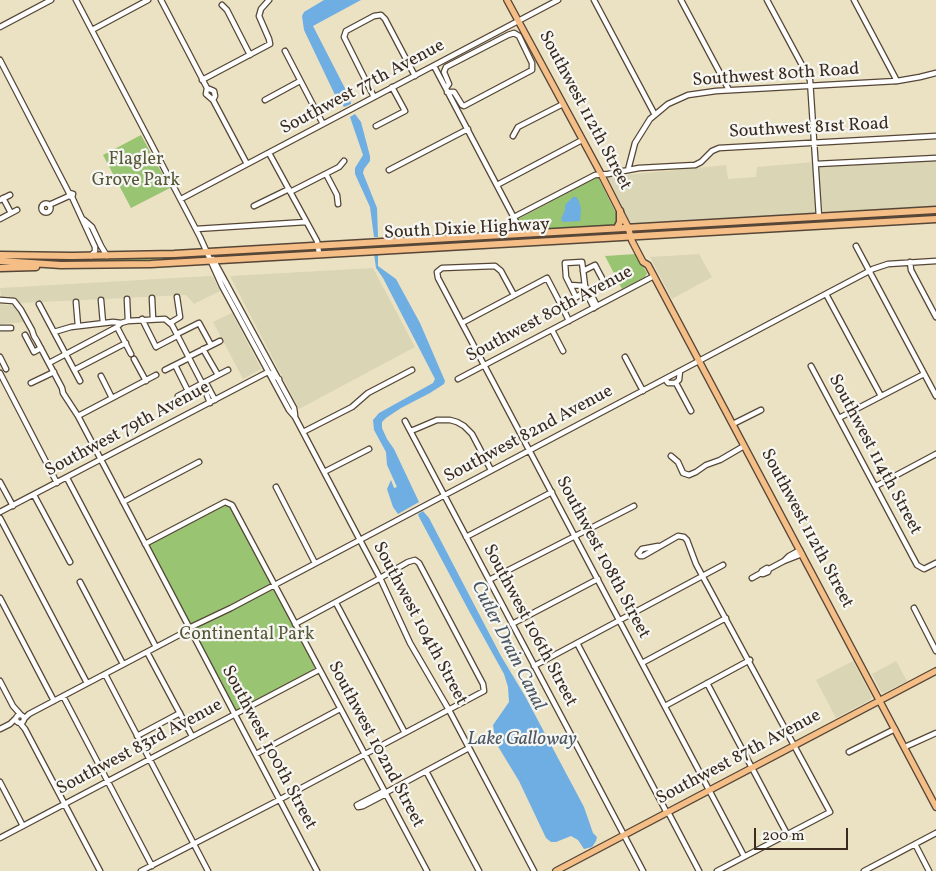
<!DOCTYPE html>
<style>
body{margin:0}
#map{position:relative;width:936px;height:871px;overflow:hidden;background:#ebe2c3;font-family:Vollkorn,serif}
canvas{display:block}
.scale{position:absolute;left:754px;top:828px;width:94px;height:22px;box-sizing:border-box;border:2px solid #3b2a1e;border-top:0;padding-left:6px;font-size:15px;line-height:18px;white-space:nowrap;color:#3b2a1e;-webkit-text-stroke:4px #f6f6f2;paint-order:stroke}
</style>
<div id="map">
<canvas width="936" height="871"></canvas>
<div class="scale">200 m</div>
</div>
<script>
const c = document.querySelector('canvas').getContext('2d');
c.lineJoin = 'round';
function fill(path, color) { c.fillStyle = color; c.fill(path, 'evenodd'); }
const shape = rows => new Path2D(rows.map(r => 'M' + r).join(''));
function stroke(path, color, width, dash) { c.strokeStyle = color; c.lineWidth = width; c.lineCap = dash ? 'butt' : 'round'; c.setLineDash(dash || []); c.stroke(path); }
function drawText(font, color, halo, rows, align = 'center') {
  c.font = font + ' Vollkorn,serif'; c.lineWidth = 4.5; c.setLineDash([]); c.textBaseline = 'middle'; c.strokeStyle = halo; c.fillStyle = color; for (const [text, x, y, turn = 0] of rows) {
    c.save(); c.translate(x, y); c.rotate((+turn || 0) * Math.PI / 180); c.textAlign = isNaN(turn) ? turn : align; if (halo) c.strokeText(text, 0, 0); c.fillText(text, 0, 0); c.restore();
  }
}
const built = shape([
 [936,156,936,208,821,214,818,163],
 [814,162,816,213,630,225,605,177,726,165,728,179,756,177,757,167],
 [699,254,712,277,672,299,650,257],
 [373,268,415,347,299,409,230,276],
 [210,276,213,277,220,291,194,304,186,295,20,303,13,299,1,298,0,288],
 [0,304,15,306,26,322,0,324],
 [232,313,261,369,243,379,213,322],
 [853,661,872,697,870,700,836,718,816,680],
 [896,661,907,681,884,693,881,692,872,674]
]);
const green = shape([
 [141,135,170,188,131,208,103,155],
 [598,177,618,217,617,223,615,225,524,230,518,219],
 [636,254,647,273,645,277,622,289,605,256],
 [164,257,150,261,119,262,0,260,84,260],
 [226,504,230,505,315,666,313,671,238,711,234,709,149,546,151,543]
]);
const water = shape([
 [324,0,361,0,313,26,350,98,351,104,344,107,335,95,304,30,302,16,304,12],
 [355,114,361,122,370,156,370,161,364,169,363,173,377,208,378,237,374,237,370,207,355,174,355,168,363,155,350,117],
 [573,197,576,197,579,201,581,209,580,221,563,222,561,219,565,210,565,205],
 [374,254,378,254,378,266,396,279,420,323,445,381,444,384,430,393,401,408,386,418,382,422,382,428,387,439,394,449,419,502,398,514,393,507,387,489,391,480,394,488,397,487,387,465,386,452,374,430,373,420,379,413,433,383,435,379,383,278,376,268],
 [423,511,429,518,501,656,525,696,584,807,593,833,597,837,596,841,592,847,584,849,578,840,571,836,556,842,551,842,546,838,519,781,499,748,495,738,493,725,509,702,508,687,504,674,469,611,419,517,418,514]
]);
const minor = shape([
 [76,0,200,237,222,286,289,410,295,417,380,578,410,643,449,710,534,871],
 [161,0,207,88,206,94,213,100,247,164],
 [594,0,655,115],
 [681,0,729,90],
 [767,0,810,80,819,217],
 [854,0,897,81],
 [222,5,227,10,250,55],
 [0,27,51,0],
 [92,30,148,0],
 [285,51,323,124],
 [0,60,69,193],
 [434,66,522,233],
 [202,80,270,44,269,39,259,16,261,9,269,0],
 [207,88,214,91,215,96,213,100],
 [446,88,449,84,444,72,446,67,508,35,514,33,519,36,532,63,532,70,464,106,462,105,454,92,447,92],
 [374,97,344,37,346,31,374,16,381,15,385,19,415,76],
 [265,100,300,81],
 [376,126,405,111,392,87],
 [513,136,518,127,563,104],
 [269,153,317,241,319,253],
 [816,164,936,158],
 [389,170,468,129],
 [628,170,635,143,650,119,668,104,688,95,716,91,897,81,920,77,936,73],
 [326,174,337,195,338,204],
 [497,185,582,140],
 [290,192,339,167,344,161],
 [72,197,69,196,69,193,73,194,72,197,95,247,95,251,91,256],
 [3,198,11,213],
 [181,199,558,0],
 [0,200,10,195],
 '41.5 208a4.5 4.5 0 1 1 9 0a4.5 4.5 0 1 1-9 0Z',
 [49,205,69,196],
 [254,206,289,189],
 [514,217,595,175,608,174,639,168,695,165,701,162,712,151,719,148,936,136],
 [0,219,17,210],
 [84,220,92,227,101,246,107,256],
 [196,229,306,222],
 [856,246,936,396],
 [213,259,294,408,295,415],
 [910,262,911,270,936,317],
 [583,271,595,265,605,284],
 [570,285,576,297],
 [585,286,570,285,566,277,565,263,582,262,585,286,588,291],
 [595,289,615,279],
 [826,294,881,396],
 [514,295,501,271,495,266,442,268,437,272,438,278,744,856],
 [152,298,153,319],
 [127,299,128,321],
 [0,300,14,301,21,310,32,330,34,336,37,341,62,388,63,393,78,416,189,627],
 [101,300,103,323],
 [76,302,78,326],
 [560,302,569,321],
 [567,303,581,294],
 [39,304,80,381],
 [594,308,586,292,589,290,597,306],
 [142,319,156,347,177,336],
 [170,323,180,317,177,297],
 [462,323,547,278,560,303],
 [117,327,131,354],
 [0,328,11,328],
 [552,330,563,351],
 [54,332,71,327,113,322,121,323],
 [177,334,199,323,211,345],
 [25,335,34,352,41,348],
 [203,349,218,375],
 [0,357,6,369],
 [188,357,220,341],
 [625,357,643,391],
 [134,359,146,381],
 [49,363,117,327,121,323,128,321,165,319,172,325,202,383,210,403],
 [175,365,188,391],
 [811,366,917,565,924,569,936,563],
 [74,370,126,343],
 [165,370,189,358],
 [0,373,57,483],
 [101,376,112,398],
 [458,379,654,276],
 [665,379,668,383,675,383,679,380,680,371],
 [31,383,54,372],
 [202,383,207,385,215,400],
 [676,383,691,411],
 [178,396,228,370],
 [78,416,156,375],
 [839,418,924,374],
 [405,421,643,871],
 [733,424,761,410],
 [411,431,437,420,450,420,457,422,464,426,472,434,491,470],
 [303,432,352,407,368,393,412,370],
 [671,456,678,462,683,473,689,475,696,472,706,465,720,460,744,446],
 [324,472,369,449],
 [67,478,156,647],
 [0,482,13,506],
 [876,486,936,454],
 [276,487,315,563],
 [34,495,70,562],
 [123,502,199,462],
 [0,512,264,374,268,372,279,379],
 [0,518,87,683],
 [466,537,552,492],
 [145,544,225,502,232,505,427,871],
 [658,546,642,549,638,554,640,556,643,556,678,536,684,537,687,540,696,564,830,812,717,871],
 [784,561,789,556,800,550],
 [761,573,763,574,768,572,769,569,784,561,802,554],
 [752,578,761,573,762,571,767,568,769,569],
 [489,580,634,506],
 [80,582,123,664],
 [0,598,54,701],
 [336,603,405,733],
 [914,608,936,651],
 [512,624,598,579],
 [191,627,231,608,873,269,888,264,936,261],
 [191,631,317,871],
 [577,643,667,813],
 [147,652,192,736],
 [642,663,726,618],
 [534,666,723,565],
 [105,674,208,871],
 [0,681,13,706,21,715],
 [707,683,787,834],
 [63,696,152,866],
 [665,706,750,660],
 '16 719a4 4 0 1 1 8 0a4 4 0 1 1-8 0Z',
 [24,719,29,714,181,634,186,630],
 [20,723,25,729,100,871],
 [0,729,10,724,16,718],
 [137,736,180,713],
 [905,747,936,733],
 [849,752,895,729],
 [256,754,340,709],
 [426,771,479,871],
 [0,782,23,826],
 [384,791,357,805,358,807,363,806,386,794],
 [385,793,469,748],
 [668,812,699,871],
 [0,838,319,670],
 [915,844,929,871],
 [141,871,275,802,484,691,483,684,419,563,415,560,408,562,375,581,295,624],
 [864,871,936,833]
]);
const major = shape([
 [507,0,601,174,628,227,632,241,643,262,648,265,656,280,936,807],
 [556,871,936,671]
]);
const highway = shape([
 [617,228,620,222,620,211],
 [0,255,72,256,174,254,936,210],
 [0,261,61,265,151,264,936,219],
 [0,268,36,267]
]);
const streetNames = [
 ["Southwest 80th Road",776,76,-4],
 ["Southwest 77th Avenue",363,88,-28],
 ["Southwest 112th Street",584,111,62],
 ["Southwest 81st Road",809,129,-3],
 ["South Dixie Highway",467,230,-3],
 ["Southwest 80th Avenue",550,315,-28],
 ["Southwest 79th Avenue",128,430,-28],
 ["Southwest 82nd Avenue",529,435,-28],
 ["Southwest 114th Street",874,455,62],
 ["Southwest 112th Street",806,529,62],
 ["Southwest 108th Street",602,558,62],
 ["Southwest 104th Street",419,624,62],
 ["Southwest 106th Street",529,626,62],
 ["Southwest 102nd Street",375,745,62],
 ["Southwest 83rd Avenue",140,748,-28],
 ["Southwest 100th Street",268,748,62],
 ["Southwest 87th Avenue",739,758,-28]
];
const parkNames = [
 ["Flagler",136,161],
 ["Grove Park",136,182],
 ["Continental Park",247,636]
];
const waterNames = [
 ["Cutler Drain Canal",507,646,63],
 ["Lake Galloway",522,741]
];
fill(built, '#dad5b5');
fill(green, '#99c471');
fill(water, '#6faee2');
stroke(minor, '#554637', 7);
stroke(major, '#554637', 8);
stroke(highway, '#554637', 9);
stroke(minor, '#fff', 4.5);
stroke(major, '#f6be87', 5.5);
stroke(highway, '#f6be87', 6);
drawText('18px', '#3b2a1e', '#f6f6f2', streetNames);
drawText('18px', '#575837', '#f6f6f2', parkNames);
drawText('italic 19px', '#4d5863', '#f6f6f2', waterNames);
</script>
